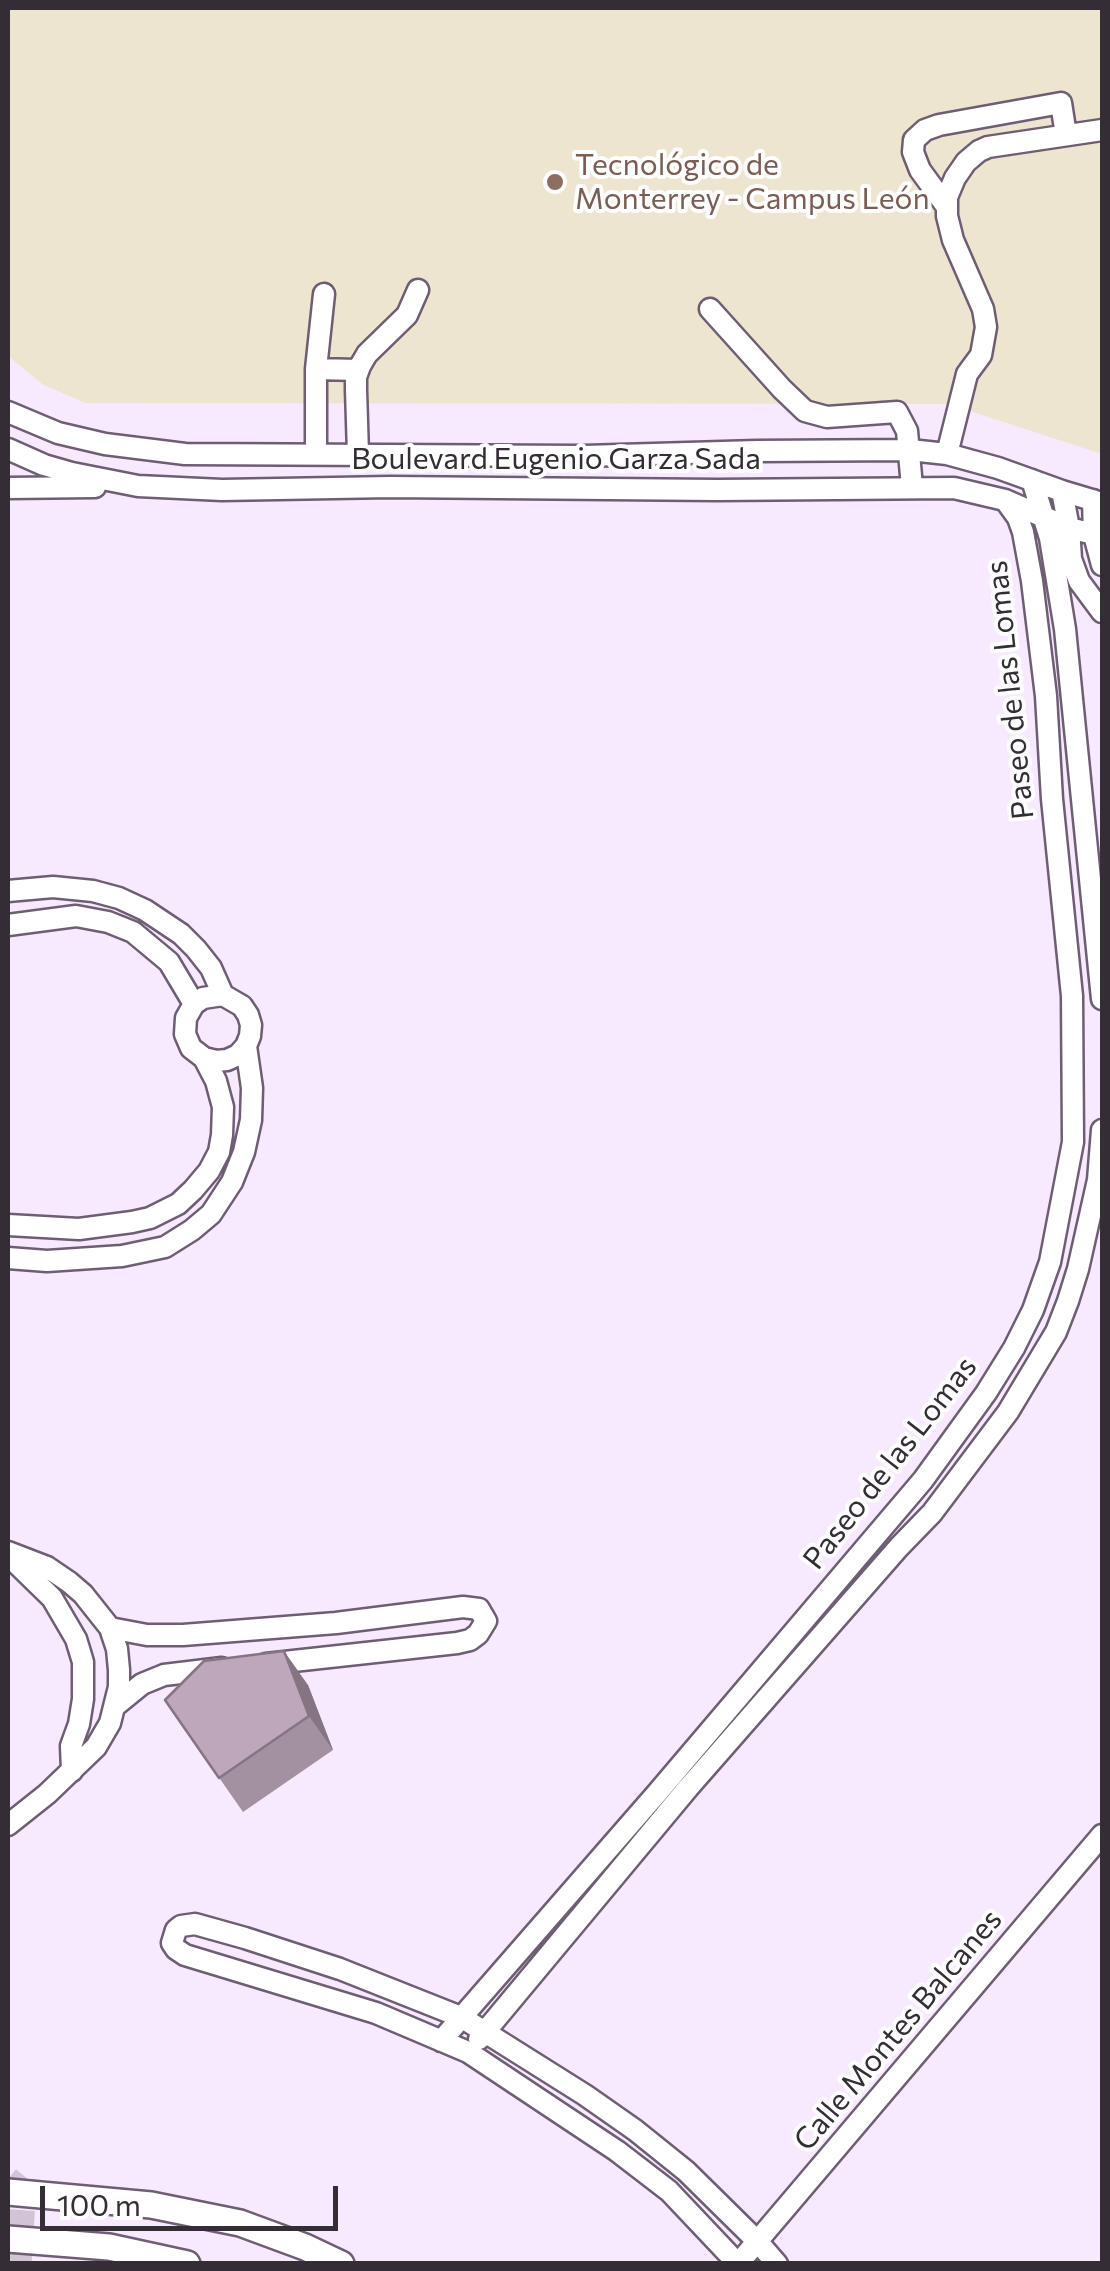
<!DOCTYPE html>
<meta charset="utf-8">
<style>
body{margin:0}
#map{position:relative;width:1110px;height:2271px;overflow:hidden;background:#f8eafe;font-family:Commissioner,sans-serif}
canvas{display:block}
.frame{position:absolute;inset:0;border:10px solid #342d36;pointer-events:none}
.scale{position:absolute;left:40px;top:2186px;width:298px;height:45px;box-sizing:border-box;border:5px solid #342d36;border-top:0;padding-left:12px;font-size:30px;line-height:35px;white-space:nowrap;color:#342d36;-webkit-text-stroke:8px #fdfdfd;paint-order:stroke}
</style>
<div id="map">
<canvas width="1110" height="2271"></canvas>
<div class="frame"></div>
<div class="scale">100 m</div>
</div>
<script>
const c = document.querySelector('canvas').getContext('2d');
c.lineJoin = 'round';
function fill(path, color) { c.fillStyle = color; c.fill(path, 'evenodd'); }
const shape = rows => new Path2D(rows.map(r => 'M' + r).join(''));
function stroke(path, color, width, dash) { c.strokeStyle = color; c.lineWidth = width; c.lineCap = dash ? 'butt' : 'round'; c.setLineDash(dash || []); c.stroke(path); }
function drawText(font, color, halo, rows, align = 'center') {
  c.font = font + ' Commissioner,sans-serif'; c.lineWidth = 8; c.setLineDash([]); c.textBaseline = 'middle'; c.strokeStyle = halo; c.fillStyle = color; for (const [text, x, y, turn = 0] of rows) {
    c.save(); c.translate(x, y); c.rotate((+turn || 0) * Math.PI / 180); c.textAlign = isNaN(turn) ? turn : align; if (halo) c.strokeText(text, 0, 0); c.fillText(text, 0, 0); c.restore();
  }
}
const education = shape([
 [8,8,1102,8,1102,454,948,404,85,403,42,384,8,356]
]);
const majorTunnel = shape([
 [8,2179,19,2188,23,2200,19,2264]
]);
const minor = shape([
 [947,207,920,170,913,152,914,140,925,130,939,125,1061,103,1066,135],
 [710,309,782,389,805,411,827,417,897,412,907,431,912,487],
 [316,369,358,370],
 [8,412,58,433,105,444,185,454,584,456,757,451,910,450,947,454,998,468,1062,491,1102,503],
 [8,449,44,465,72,473,138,486,222,490,390,487,717,490,954,488,1005,500,1069,528,1102,536],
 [316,454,316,369,324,294],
 [358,454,356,390,356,377,360,366,367,354,407,315,418,290],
 [947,454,967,374,981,355,986,327,983,309,953,240,947,216,947,197,955,178,966,162,979,151,988,147,1102,130],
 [1032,480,1050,538,1065,629,1102,999],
 [8,488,95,487],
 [1062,491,1069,528,1071,559,1079,581,1102,612],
 [1093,500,1094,535,1102,565],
 [8,891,53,887,93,891,119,898,145,910,181,934,196,949,211,968,223,995,242,1006,248,1015,251,1025,250,1036,246,1046,252,1088,251,1120,244,1152,232,1182,211,1214,192,1230,165,1247,122,1256,47,1261,8,1258],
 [8,925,76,916,108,922,133,932,169,962,194,1004],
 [204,1058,216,1061,227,1060,238,1055,246,1046],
 [8,1225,79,1229,132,1222,150,1218,178,1204,193,1190,209,1171,219,1152,222,1135,223,1107,216,1081,204,1058,191,1048,185,1034,186,1018,194,1004,203,998,223,995],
 [8,1552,47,1567,69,1582,83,1594,110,1628,117,1649,119,1670,119,1687,110,1723,96,1747,47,1794,8,1825],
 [12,1559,52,1598,76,1639,80,1652,83,1662,83,1699,79,1724,71,1746,72,1771],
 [110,1628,147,1635,183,1635,336,1623,463,1607,479,1609,486,1621,478,1634,470,1640,457,1643,266,1664],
 [115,1706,142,1684,164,1675,222,1668],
 [479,2039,688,1788,899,1547,932,1513,1008,1412,1056,1332,1068,1301,1078,1269,1098,1180,1102,1130],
 [441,2041,658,1792,923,1480,986,1393,1014,1348,1033,1310,1050,1262,1073,1142,1072,996,1052,799,1046,696,1032,581,1023,532,1018,518,1005,500],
 [738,2264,669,2191,617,2151,468,2052,376,2013,185,1955,176,1949,172,1943,176,1930,181,1926,195,1924,245,1938,340,1969,461,2017,585,2095,635,2130,686,2171,757,2241,777,2264],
 [738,2264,1102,1835]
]);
const major = shape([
 [8,2192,151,2205,240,2223,305,2247,341,2264],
 [8,2239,109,2247,187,2264]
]);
const wall = shape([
 [308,1685,333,1750,243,1812,165,1700]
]);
const shadedWall = shape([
 [284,1651,308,1685,333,1750,309,1716]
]);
const building = shape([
 [284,1651,309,1716,219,1778,165,1700,204,1661,284,1651]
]);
const markers = [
 [555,182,10,"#8d6e63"]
];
const educationNames = [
 ["Tecnológico de",575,165],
 ["Monterrey - Campus León",575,199]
];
const streetNames = [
 ["Boulevard Eugenio Garza Sada",556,459],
 ["Paseo de las Lomas",1010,690,-96],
 ["Paseo de las Lomas",890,1463,-52],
 ["Calle Montes Balcanes",898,2030,-50]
];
fill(education, '#eee5d0');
stroke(majorTunnel, '#d1c4d6', 25, [25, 12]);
stroke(minor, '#6e5e73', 25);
stroke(major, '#6e5e73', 30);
stroke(minor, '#fff', 20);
stroke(major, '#fff', 25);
fill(wall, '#a390a1');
fill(shadedWall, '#857583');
fill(building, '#bea7bb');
stroke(building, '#857583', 2.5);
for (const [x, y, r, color] of markers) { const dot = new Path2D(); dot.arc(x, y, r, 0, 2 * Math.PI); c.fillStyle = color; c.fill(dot); stroke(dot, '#fdfdfd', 4); }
drawText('30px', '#785e54', '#fdfdfd', educationNames, 'left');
drawText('30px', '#342d36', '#fdfdfd', streetNames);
</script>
